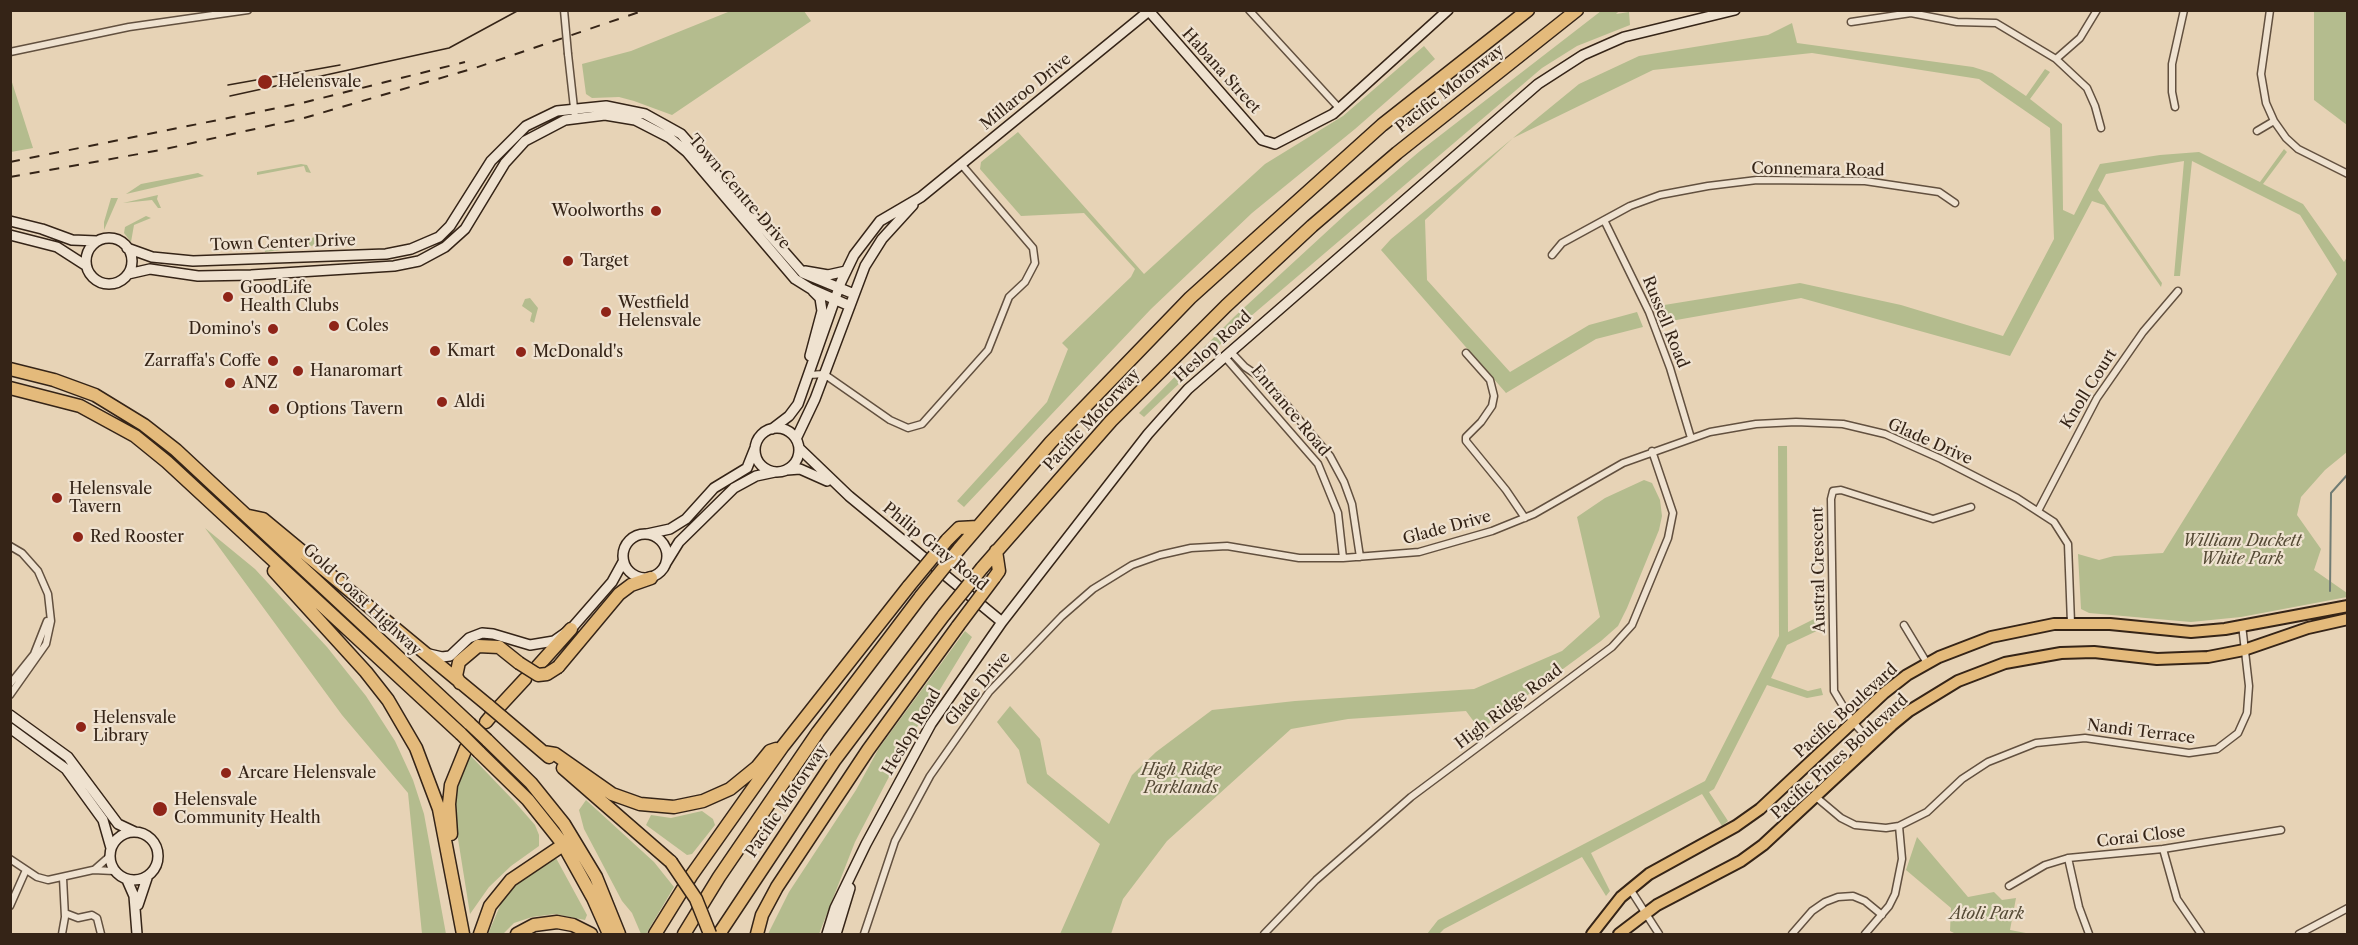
<!DOCTYPE html>
<style>
body{margin:0}
#map{position:relative;width:2358px;height:945px;overflow:hidden;background:#e7d3b6;font-family:"Libre Caslon Text",serif}
canvas{display:block}
.frame{position:absolute;inset:0;border:12px solid #352417;pointer-events:none}
</style>
<div id="map">
<canvas width="2358" height="945"></canvas>
<div class="frame"></div>
</div>
<script>
const c = document.querySelector('canvas').getContext('2d');
c.lineJoin = 'round';
function fill(path, color) { c.fillStyle = color; c.fill(path, 'evenodd'); }
const shape = rows => new Path2D(rows.map(r => 'M' + r).join(''));
function stroke(path, color, width, dash) { c.strokeStyle = color; c.lineWidth = width; c.lineCap = dash ? 'butt' : 'round'; c.setLineDash(dash || []); c.stroke(path); }
function drawText(font, color, halo, rows, align = 'center') {
  c.font = font + ' "Libre Caslon Text",serif'; c.lineWidth = 4.5; c.setLineDash([]); c.textBaseline = 'middle'; c.strokeStyle = halo; c.fillStyle = color; for (const [text, x, y, turn = 0] of rows) {
    c.save(); c.translate(x, y); c.rotate((+turn || 0) * Math.PI / 180); c.textAlign = isNaN(turn) ? turn : align; if (halo) c.strokeText(text, 0, 0); c.fillText(text, 0, 0); c.restore();
  }
}
const green = shape([
 [733,10,804,11,811,21,672,115,634,101,619,97,592,98,586,94,582,64,631,51],
 [1601,11,1619,11,1616,14,1629,12,1630,25,1577,46,1542,68,1244,322,1144,417,1139,413,1234,317,1347,213,1420,151],
 [2314,11,2347,11,2347,125,2314,100],
 [1792,23,1797,43,1973,67,1992,73,2026,96,2045,69,2050,72,2030,99,2062,124,2063,210,2074,215,2100,164,2160,155,2199,152,2260,182,2284,149,2287,152,2263,184,2303,204,2344,262,2347,257,2347,452,2325,470,2301,497,2297,515,2321,549,2314,570,2347,593,2347,597,2241,617,2191,622,2089,613,2081,609,2078,554,2099,560,2114,556,2163,553,2337,274,2300,215,2192,161,2180,276,2174,276,2184,161,2106,174,2098,190,2162,283,2161,287,2104,205,2092,201,2010,356,1801,298,1665,322,1658,306,1800,283,1901,305,2003,336,2054,239,2050,128,1979,79,1812,53,1653,70,1513,138,1425,220,1427,280,1510,372,1589,325,1637,312,1643,327,1596,339,1506,393,1381,250,1391,239,1513,138,1579,84,1639,56,1768,35],
 [1424,46,1435,59,1355,129,1252,213,1151,309,964,507,957,501,1047,402,1068,349,1062,343,1131,277,1135,269,1084,213,1021,216,980,169,981,162,1018,132,1144,274,1265,164,1343,116],
 [10,76,33,148,11,152,10,152],
 [301,164,307,165,311,173,306,172,304,166,257,175,257,172],
 [198,173,204,176,126,194,141,184],
 [158,195,157,199,161,208,158,208,152,200,123,203],
 [111,198,118,198,104,230,104,222],
 [146,216,151,218,134,225,131,242,124,233,125,227],
 [259,228,264,248,316,237,317,242,312,246,265,252],
 [530,298,538,308,534,323,530,321,532,313,522,306,525,299],
 [1778,446,1787,446,1788,632,1820,616,1821,629,1787,645,1771,678,1808,691,1821,688,1823,695,1807,698,1767,685,1714,789,1709,792,1728,821,1722,826,1702,794,1591,853,1610,891,1606,896,1582,857,1444,929,1439,934,1427,934,1438,920,1705,781,1779,636],
 [1644,480,1652,483,1660,500,1662,516,1659,530,1627,608,1618,626,1601,641,1480,730,1466,711,1348,719,1291,729,1167,841,1123,899,1111,934,1060,934,1100,844,1027,783,1019,750,997,722,1010,706,1040,739,1047,774,1109,824,1132,775,1156,752,1212,710,1295,701,1474,689,1562,651,1600,617,1577,517,1605,498],
 [205,528,255,569,327,647,366,696,395,741,413,780,424,814,446,934,422,934,408,793,342,715],
 [965,631,972,637,903,750,855,842,819,934,768,934,789,892,856,790,879,748],
 [468,753,514,801,535,825,539,835,539,846,511,866,489,887,470,914,455,820,455,797],
 [586,800,654,862,674,887,646,934,641,934,632,913,622,901,584,829,579,810],
 [702,811,713,819,715,825,692,854,687,855,646,825,651,815,671,818],
 [1917,837,1968,897,1994,892,2002,900,2016,898,2010,930,2031,934,1956,934,1950,931,1951,908,1906,870],
 [556,858,587,915,585,920,555,914,532,917,514,923,503,934,488,934,502,901,519,882]
]);
const stream = shape([
 [2330,591,2331,493,2348,474]
]);
const street = shape([
 [1249,10,1339,108],
 [2270,10,2261,74,2266,103,2274,121,2286,138,2298,149,2348,174],
 [1851,22,1911,13,1957,22,1996,23,2056,59,2087,88,2095,106,2101,128],
 [10,52,129,27,248,10],
 [568,54,575,117],
 [2056,59,2080,38,2097,10],
 [2175,107,2172,92,2172,64,2184,10],
 [2257,131,2274,121],
 [1604,220,1649,312,1670,368,1691,438],
 [1552,255,1562,243,1630,206,1660,195,1708,186,1757,180,1865,181,1939,192,1955,203],
 [1230,351,1245,367,1267,382,1330,456,1344,482,1352,504,1360,557],
 [1466,353,1490,380,1494,396,1492,406,1481,422,1466,437,1466,441,1506,490,1525,518],
 [1224,356,1318,464,1338,513,1343,558],
 [809,375,824,374,890,420,908,428,922,424,988,350,1009,297,1025,282,1035,263,1033,248,961,164],
 [2038,511,2097,398,2143,332,2178,291],
 [10,546,22,553,38,571,48,594,51,621,46,644,10,695],
 [1904,625,1927,663],
 [10,684,34,654,47,621],
 [1872,743,1852,721,1834,691,1831,499,1833,491,1841,490,1933,519,1971,507],
 [1816,797,1841,818,1855,825,1886,828,1899,826,1927,812,1962,779,1988,762,2036,743,2085,738,2189,753,2217,749,2238,733,2247,713,2249,686,2242,625],
 [2163,849,2177,899,2201,934],
 [2068,858,2079,907,2089,934],
 [10,859,37,877,48,880,93,870,114,871],
 [94,870,110,856],
 [2009,886,2045,865,2068,858,2163,849,2281,830],
 [1630,889,1659,934],
 [10,906,26,870],
 [65,913,78,918,92,915,97,918,101,934],
 [62,934,65,917,63,878],
 [864,934,895,841,930,776,989,692,1062,616,1093,589,1132,565,1160,555,1191,548,1227,546,1299,558,1343,558,1419,552,1492,531,1534,514,1623,463,1710,432,1756,424,1796,422,1843,424,1885,434,1941,459,2017,498,2054,522,2068,544,2071,623],
 [1264,934,1316,880,1411,797,1612,647,1632,625,1668,538,1673,513,1652,451],
 [1792,934,1812,911,1825,902,1838,897,1853,896,1865,901,1882,915],
 [1865,934,1889,906,1895,894,1902,859,1899,826],
 [2299,934,2348,908]
]);
const secondary = shape([
 [1149,11,1262,140,1275,144,1333,114,1448,10],
 [10,221,42,229,72,240,97,241],
 [10,235,57,247,85,265],
 '86 261a23 23 0 1 1 46 0a23 23 0 1 1-46 0Z',
 [127,248,152,257,193,261,386,254,411,249,439,237,450,226,491,161,526,126,557,111,606,106,645,114,681,134,803,273,854,294],
 [805,271,828,275,846,271],
 [128,274,150,269,198,276,251,275,394,266,419,261,445,247,465,229,505,163,525,141,565,120,605,115,635,120,670,138,687,152,795,279,811,289,850,306],
 [810,356,822,311,820,298,813,291],
 '755 450a22 22 0 1 1 44 0a22 22 0 1 1-44 0Z',
 [772,429,789,416,798,404,841,282,854,255,880,221,921,197,1150,10],
 [796,439,815,399,865,266,882,239,913,205],
 [799,448,849,496,1002,622],
 [787,470,800,469,827,481],
 '623 556a22 22 0 1 1 44 0a22 22 0 1 1-44 0Z',
 [647,534,670,529,686,519,714,488,747,468,755,448],
 [666,563,679,542,734,488,756,476,775,472],
 [429,654,442,657,450,656,469,638,482,633,493,634,530,645,554,641,571,629,612,582,623,562],
 [10,715,68,757,118,824,135,832],
 [10,728,66,769,103,820,111,848],
 '110 856a24 24 0 1 1 48 0a24 24 0 1 1-48 0Z',
 [127,880,134,896,137,934],
 [138,905,147,878],
 [827,934,835,908,866,844,931,724,1002,622,1148,434,1188,389,1538,84,1583,55,1624,37,1735,10],
 [836,934,850,888]
]);
const primary = shape([
 [1592,934,1621,897,1649,874,1736,826,1760,809,1884,693,1907,675,1939,657,1991,637,2054,624,2110,624,2191,632,2225,629,2348,606],
 [1619,934,1657,905,1741,861,1763,845,1892,725,1909,711,1958,681,2005,663,2061,653,2094,652,2157,659,2208,657,2244,650,2308,628,2348,619]
]);
const highway = shape([
 [10,369,54,380,95,395,144,425,176,450,470,724],
 [10,388,80,406,135,436,167,462,461,734],
 [249,516,263,519,489,706],
 [947,540,959,528,978,527],
 [959,549,1051,442,1190,298,1382,125,1528,10],
 [982,568,1111,421,1226,306,1312,226,1397,153,1577,10],
 [274,571,366,672,388,700,416,748,439,809,463,934],
 [994,578,999,571,996,551],
 [537,667,571,629],
 [558,667,619,594,631,585,651,578],
 [460,683,456,676,459,662,478,646,499,647,519,663],
 [500,706,525,679],
 [502,717,549,757],
 [486,722,491,716],
 [487,740,531,783,564,824,596,877,619,934],
 [479,752,528,800,563,844,593,898,609,934],
 [543,752,555,754,612,794,640,804,674,807,703,801,730,789,757,767,770,751,776,749],
 [563,768,671,862],
 [451,834,449,804,451,785,466,748],
 [480,934,490,906,511,880,569,841],
 [517,934,534,925,557,922,573,925,591,934],
 [655,934,691,876,783,746,909,586],
 [684,934,719,877,818,732,921,596],
 [719,934,834,761,944,615],
 [757,934,762,915,777,887,868,750,958,626]
]);
const tram = shape([
 [228,85,340,65],
 [230,96,449,48,519,10]
]);
const rail = shape([
 [10,162,302,103,465,62],
 [10,177,161,150,304,118,475,68,645,10]
]);
const streetBridge = shape([
 [564,10,568,54]
]);
const highwayBridge = shape([
 [909,586,947,540],
 [921,596,959,549],
 [944,615,982,568],
 [958,626,994,578],
 [519,663,538,675,547,674,558,667],
 [489,706,502,717],
 [470,724,487,740],
 [461,734,479,752],
 [671,862,696,899,710,934]
]);
const markers = [
 [265,82,8,"#8f2418"],
 [656,211,6,"#8f2418"],
 [568,261,6,"#8f2418"],
 [228,297,6,"#8f2418"],
 [606,312,6,"#8f2418"],
 [334,326,6,"#8f2418"],
 [273,329,6,"#8f2418"],
 [435,351,6,"#8f2418"],
 [521,352,6,"#8f2418"],
 [273,361,6,"#8f2418"],
 [298,371,6,"#8f2418"],
 [230,383,6,"#8f2418"],
 [442,402,6,"#8f2418"],
 [274,409,6,"#8f2418"],
 [57,498,6,"#8f2418"],
 [78,537,6,"#8f2418"],
 [81,727,6,"#8f2418"],
 [226,773,6,"#8f2418"],
 [160,809,8,"#8f2418"]
];
const streetNames = [
 ["Habana Street",1221,71,48],
 ["Pacific Motorway",1450,89,-38],
 ["Millaroo Drive",1026,92,-39],
 ["Connemara Road",1818,170,1],
 ["Town Centre Drive",739,192,49],
 ["Town Center Drive",283,243,-2],
 ["Russell Road",1665,322,68],
 ["Heslop Road",1213,347,-42],
 ["Knoll Court",2089,389,-58],
 ["Entrance Road",1290,411,50],
 ["Pacific Motorway",1092,420,-47],
 ["Glade Drive",1930,442,24],
 ["Glade Drive",1447,528,-15],
 ["Philip Gray Road",935,547,39],
 ["Austral Crescent",1819,570,-91],
 ["Gold Coast Highway",362,600,43],
 ["Glade Drive",978,689,-50],
 ["High Ridge Road",1509,707,-37],
 ["Pacific Boulevard",1846,711,-42],
 ["Heslop Road",912,732,-59],
 ["Nandi Terrace",2141,732,7],
 ["Pacific Pines Boulevard",1840,757,-42],
 ["Pacific Motorway",787,801,-56],
 ["Corai Close",2141,837,-7]
];
const poiNames = [
 ["Helensvale",278,82],
 ["Woolworths",644,211,"right"],
 ["Target",580,261],
 ["GoodLife",240,288],
 ["Health Clubs",240,306],
 ["Westfield",618,303],
 ["Helensvale",618,321],
 ["Coles",346,326],
 ["Domino's",261,329,"right"],
 ["Kmart",447,351],
 ["McDonald's",533,352],
 ["Zarraffa's Coffe",261,361,"right"],
 ["Hanaromart",310,371],
 ["ANZ",242,383],
 ["Aldi",454,402],
 ["Options Tavern",286,409],
 ["Helensvale",69,489],
 ["Tavern",69,507],
 ["Red Rooster",90,537],
 ["Helensvale",93,718],
 ["Library",93,736],
 ["Arcare Helensvale",238,773],
 ["Helensvale",174,800],
 ["Community Health",174,818]
];
const parkNames = [
 ["William Duckett",2242,541],
 ["White Park",2242,559],
 ["High Ridge",1181,770],
 ["Parklands",1181,788],
 ["Atoli Park",1987,914]
];
fill(green, '#b4bc8e');
stroke(stream, '#707c74', 2);
stroke(street, '#62503f', 9);
stroke(secondary, '#352417', 12);
stroke(primary, '#352417', 14);
stroke(highway, '#352417', 15);
stroke(street, '#efe2d0', 6);
stroke(secondary, '#efe2d0', 9);
stroke(primary, '#e4ba7b', 10);
stroke(highway, '#e4ba7b', 12);
stroke(tram, '#352417', 1.5);
stroke(rail, '#352417', 2, [10, 10]);
stroke(streetBridge, '#62503f', 9, []);
stroke(highwayBridge, '#352417', 15, []);
stroke(streetBridge, '#efe2d0', 6);
stroke(highwayBridge, '#e4ba7b', 12);
for (const [x, y, r, color] of markers) { const dot = new Path2D(); dot.arc(x, y, r, 0, 2 * Math.PI); c.fillStyle = color; c.fill(dot); stroke(dot, '#efe2d0', 2); }
drawText('16px', '#352417', '#efe2d0', streetNames);
drawText('16px', '#352417', '#efe2d0', poiNames, 'left');
drawText('italic 16px', '#554a35', '#efe2d0', parkNames);
</script>
